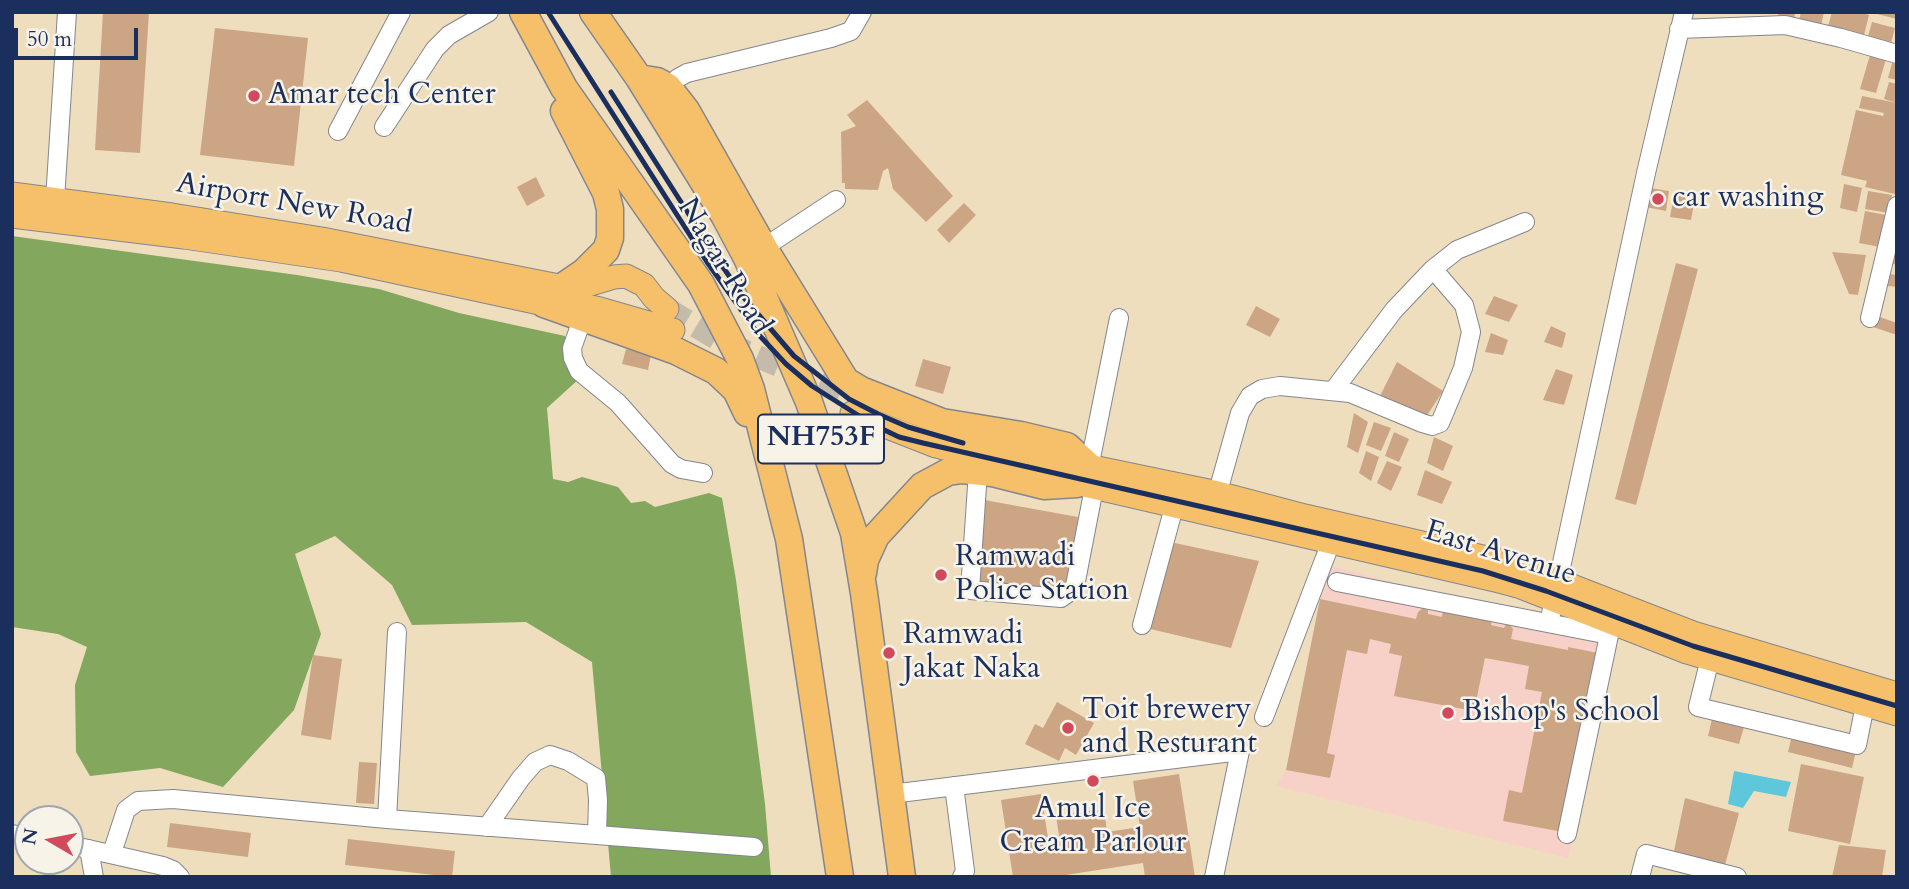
<!DOCTYPE html>
<style>
body{margin:0}
#map{position:relative;width:1909px;height:889px;overflow:hidden;background:#eedebe;font-family:Cardo,serif}
canvas{display:block}
.frame{position:absolute;inset:0;border:14px solid #1b2f5e;pointer-events:none}
.north{position:absolute;left:14px;top:805px;width:70px;height:70px;box-sizing:border-box;background:#f7f3e8;border:2px solid #9fa5b1;border-radius:50%;rotate:280deg;font-size:19px;font-weight:700;line-height:28px;text-align:center;color:#1b2f5e}
.north::after{content:'';display:block;margin:auto;width:24px;height:32px;background:#d1495b;clip-path:polygon(50% 0,100% 100%,50% 72%,0 100%)}
.scale{position:absolute;left:14px;top:28px;width:124px;height:32px;box-sizing:border-box;border:4px solid #1b2f5e;border-top:0;padding-left:9px;font-size:21px;line-height:24px;white-space:nowrap;color:#1b2f5e;-webkit-text-stroke:5px #f7f3e8;paint-order:stroke}
</style>
<div id="map">
<canvas width="1909" height="889"></canvas>
<div class="frame"></div>
<div class="north">N</div>
<div class="scale">50 m</div>
</div>
<script>
const c = document.querySelector('canvas').getContext('2d');
c.lineJoin = 'round';
function fill(path, color) { c.fillStyle = color; c.fill(path, 'evenodd'); }
const shape = rows => new Path2D(rows.map(r => 'M' + r).join(''));
function stroke(path, color, width, dash) { c.strokeStyle = color; c.lineWidth = width; c.lineCap = dash ? 'butt' : 'round'; c.setLineDash(dash || []); c.stroke(path); }
function drawText(font, color, halo, rows, align = 'center') {
  c.font = font + ' Cardo,serif'; c.lineWidth = 5; c.setLineDash([]); c.textBaseline = 'middle'; c.strokeStyle = halo; c.fillStyle = color; for (const [text, x, y, turn = 0] of rows) {
    c.save(); c.translate(x, y); c.rotate((+turn || 0) * Math.PI / 180); c.textAlign = isNaN(turn) ? turn : align; if (halo) c.strokeText(text, 0, 0); c.fillText(text, 0, 0); c.restore();
  }
}
const built = shape([
 [1327,565,1614,639,1568,858,1276,786,1286,769]
]);
const forest = shape([
 [12,236,297,275,379,289,459,313,565,336,580,378,547,408,553,479,568,482,582,477,618,487,631,503,645,501,655,507,709,493,722,498,736,580,765,804,771,877,611,877,592,662,526,622,412,625,392,585,335,536,295,554,321,634,294,710,223,787,160,768,90,776,76,752,75,685,87,647,58,634,12,627]
]);
const water = shape([
 [1734,771,1791,782,1786,797,1754,791,1743,808,1728,804]
]);
const building = shape([
 [103,12,149,12,140,153,95,150],
 [1779,12,1795,12,1794,23,1777,20],
 [1801,12,1824,12,1820,30,1798,25],
 [1832,12,1858,12,1869,15,1863,39,1827,30],
 [1873,12,1897,12,1897,19,1873,13],
 [1872,22,1895,28,1890,47,1867,40],
 [215,28,308,38,294,166,200,155],
 [1870,55,1886,59,1876,93,1860,89],
 [1892,63,1897,64,1897,80,1888,78],
 [1889,82,1897,84,1897,103,1884,99],
 [1862,96,1897,103,1895,194,1865,187,1867,181,1841,175,1856,110,1883,116,1884,113,1859,108],
 [867,100,953,196,926,222,893,189,888,168,883,171,878,190,845,189,845,183,842,183,841,132,856,126,847,115],
 [536,177,545,196,527,206,517,187],
 [1844,184,1862,188,1857,212,1840,208],
 [1650,188,1669,191,1666,211,1646,207],
 [1868,191,1892,195,1889,213,1865,209],
 [1674,195,1695,198,1691,220,1670,217],
 [964,203,976,215,949,243,937,230],
 [1865,211,1886,215,1880,247,1859,243],
 [1890,246,1897,248,1897,265,1886,262],
 [1832,252,1866,255,1858,295,1849,294],
 [1676,263,1698,269,1636,505,1615,499],
 [1889,274,1897,275,1897,287,1888,286],
 [1494,296,1518,305,1509,322,1485,314],
 [1256,306,1280,319,1270,337,1246,325],
 [1874,315,1897,323,1897,335,1870,326],
 [1551,326,1566,333,1562,348,1544,342],
 [1491,333,1508,340,1503,355,1485,352],
 [626,349,651,355,648,370,622,364],
 [923,359,951,367,943,394,915,386],
 [1397,362,1443,391,1424,420,1380,396],
 [1556,369,1573,375,1564,405,1543,400],
 [1354,413,1368,422,1358,453,1347,447],
 [1374,422,1391,428,1381,451,1366,445],
 [1394,432,1409,439,1399,462,1385,456],
 [1434,437,1453,446,1443,471,1427,463],
 [1366,451,1379,457,1371,481,1359,473],
 [1387,461,1402,467,1391,491,1377,483],
 [1425,470,1452,482,1442,504,1417,495],
 [979,499,1078,517,1068,592,980,588],
 [1170,542,1259,561,1231,648,1146,628],
 [1320,599,1416,619,1418,612,1423,608,1428,610,1428,614,1442,617,1443,609,1492,619,1491,625,1504,628,1506,624,1509,624,1513,629,1511,639,1568,650,1568,647,1598,653,1592,684,1589,683,1563,832,1503,821,1509,790,1522,793,1542,692,1525,689,1529,666,1485,658,1474,711,1394,696,1402,656,1389,653,1391,644,1370,639,1367,654,1347,650,1327,753,1335,755,1330,778,1286,770],
 [313,655,342,659,331,740,301,735],
 [1057,702,1094,723,1076,755,1065,748,1059,761,1025,744,1035,724,1043,728],
 [1712,719,1744,727,1739,744,1708,736],
 [1792,735,1856,751,1852,768,1788,752],
 [359,762,377,763,374,804,356,803],
 [1801,764,1864,777,1850,844,1788,831],
 [1179,774,1195,877,1145,877,1143,863,1053,877,1013,877,1001,800,1041,794,1049,844,1060,842,1056,816,1104,809,1107,832,1140,827,1133,781],
 [1685,798,1739,813,1725,865,1674,851],
 [170,823,251,833,248,857,167,847],
 [348,839,455,851,452,877,345,865],
 [1839,845,1886,850,1882,877,1832,877]
]);
const majorTunnel = shape([
 [667,309,719,340,857,399]
]);
const minor = shape([
 [1679,29,1785,25,1841,38,1897,54],
 [668,87,678,78,687,73,831,38,851,31,862,12],
 [384,127,435,49,449,35,489,12],
 [338,131,401,12],
 [55,200,67,12],
 [757,252,836,200],
 [1870,318,1897,206],
 [582,320,572,348,573,358,579,371,618,403,672,464,681,469,703,473],
 [1333,391,1394,310,1433,269,1457,250,1525,222],
 [978,471,970,590,1061,598,1068,593,1075,586,1094,488],
 [1088,473,1119,318],
 [1215,502,1240,413,1250,396,1262,389,1280,386,1350,393,1422,423,1432,426,1440,423,1463,368,1471,332,1464,305,1433,269],
 [1337,582,1609,635],
 [1549,623,1646,173,1684,12],
 [1142,625,1174,507],
 [1710,659,1698,707,1857,745,1865,705],
 [1264,717,1331,542],
 [954,786,965,871,962,877],
 [891,794,1240,751,1214,877],
 [387,819,397,632],
 [487,827,521,778,535,762,550,755,568,761,596,778,598,800,597,835],
 [12,834,28,837],
 [1567,834,1611,626],
 [70,845,163,866,173,870,180,877],
 [89,849,94,877],
 [112,853,126,810,138,801,173,799,387,819,754,847],
 [1640,877,1646,854,1737,877]
]);
const major = shape([
 [12,194,172,215,322,239,574,289,614,277,626,276,644,285,654,298,667,309],
 [12,216,184,237,341,260,544,304,568,302,600,309,673,330],
 [852,413,936,446,1016,467],
 [960,436,1059,460,1218,493,1305,516,1500,561,1528,569,1693,633,1897,694],
 [1059,479,1495,580,1521,587,1687,652,1897,714]
]);
const highway = shape([
 [523,12,564,88,701,284,740,359,751,389,789,539,840,877],
 [593,12,639,78,724,215,747,258,809,402,854,533,864,593,902,877],
 [639,78,657,81,668,87,686,110,764,248,846,381,861,390,942,422,1021,435,1067,446,1090,467],
 [562,287,584,272,606,250,610,238,610,209,606,193,564,111],
 [544,304,676,351,716,371,736,390,747,413],
 [863,573,865,560,876,536,922,486,948,472,962,470,992,473,1044,486,1077,484]
]);
const rail = shape([
 [548,12,707,262,759,335,786,364,812,386,872,424,899,437,923,443,1483,571,1546,591,1693,646,1897,706],
 [611,92,716,257,745,299,794,356,849,399,878,414,908,427,963,443]
]);
const markers = [
 [254,96,7,"#d1495b"],
 [1658,199,7,"#d1495b"],
 [941,575,7,"#d1495b"],
 [889,653,7,"#d1495b"],
 [1448,713,7,"#d1495b"],
 [1068,728,7,"#d1495b"],
 [1093,781,7,"#d1495b"]
];
const shields = [
 [821,439,126]
];
const shieldNames = [
 ["NH753F",821,439]
];
const poiNames = [
 ["Amar tech Center",268,96],
 ["car washing",1672,199],
 ["Ramwadi",955,558],
 ["Police Station",955,592],
 ["Ramwadi",903,636],
 ["Jakat Naka",903,670],
 ["Toit brewery",1082,711],
 ["and Resturant",1082,745],
 ["Bishop's School",1462,713],
 ["Amul Ice",1093,810,"center"],
 ["Cream Parlour",1093,844,"center"]
];
const streetNames = [
 ["Airport New Road",294,205,10],
 ["Nagar Road",723,267,59],
 ["East Avenue",1500,554,17]
];
fill(built, '#f7d1c8');
fill(forest, '#82a75d');
fill(water, '#5ec7db');
fill(building, '#cca585');
stroke(majorTunnel, '#c4bbab', 23, [23, 11]);
stroke(minor, '#84868e', 20);
stroke(major, '#84868e', 25);
stroke(highway, '#84868e', 29);
stroke(minor, '#fff', 18);
stroke(major, '#f6c06b', 23);
stroke(highway, '#f6c06b', 26);
stroke(rail, '#1b2f5e', 5);
for (const [x, y, r, color] of markers) { const dot = new Path2D(); dot.arc(x, y, r, 0, 2 * Math.PI); c.fillStyle = color; c.fill(dot); stroke(dot, '#f7f3e8', 2.5); }
for (const [x, y, w] of shields) { const box = new Path2D(); box.roundRect(x - w / 2, y - 24.5, w, 49, 5); c.fillStyle = '#f7f3e8'; c.fill(box); stroke(box, '#1b2f5e', 2); }
drawText('bold 28px', '#1b2f5e', null, shieldNames);
drawText('30px', '#1b2f5e', '#f7f3e8', poiNames, 'left');
drawText('30px', '#1b2f5e', '#f7f3e8', streetNames);
</script>
